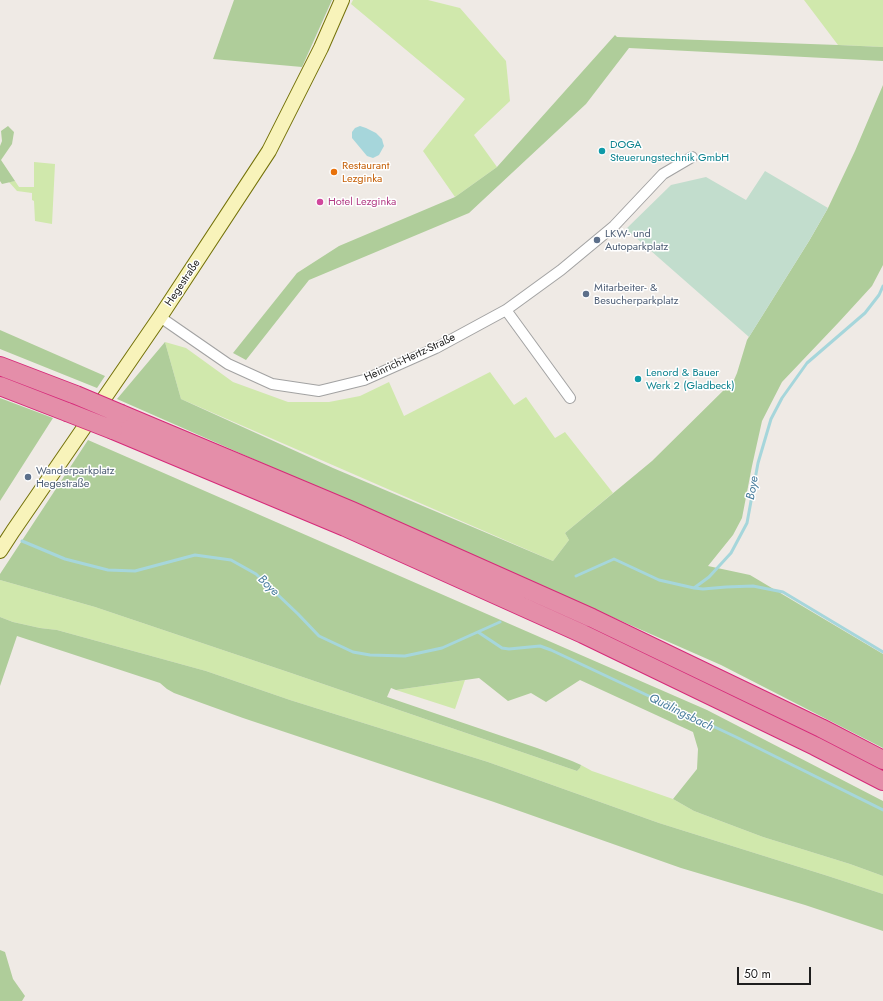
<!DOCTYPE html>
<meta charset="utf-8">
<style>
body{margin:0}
#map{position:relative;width:883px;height:1001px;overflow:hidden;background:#efeae5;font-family:Jost,sans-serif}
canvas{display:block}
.scale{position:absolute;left:737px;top:967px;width:74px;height:18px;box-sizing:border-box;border:2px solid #1e1e1e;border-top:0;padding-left:5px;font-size:12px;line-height:14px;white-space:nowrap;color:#1e1e1e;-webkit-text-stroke:3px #fff;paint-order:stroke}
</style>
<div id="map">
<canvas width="883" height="1001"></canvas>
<div class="scale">50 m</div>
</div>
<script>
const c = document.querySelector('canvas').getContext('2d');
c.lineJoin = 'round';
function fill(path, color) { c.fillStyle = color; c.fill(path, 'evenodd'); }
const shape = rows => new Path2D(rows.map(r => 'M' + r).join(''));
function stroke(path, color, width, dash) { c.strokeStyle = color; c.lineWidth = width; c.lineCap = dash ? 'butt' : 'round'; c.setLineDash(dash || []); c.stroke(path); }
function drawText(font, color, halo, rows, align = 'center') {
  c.font = font + ' Jost,sans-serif'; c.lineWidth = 3; c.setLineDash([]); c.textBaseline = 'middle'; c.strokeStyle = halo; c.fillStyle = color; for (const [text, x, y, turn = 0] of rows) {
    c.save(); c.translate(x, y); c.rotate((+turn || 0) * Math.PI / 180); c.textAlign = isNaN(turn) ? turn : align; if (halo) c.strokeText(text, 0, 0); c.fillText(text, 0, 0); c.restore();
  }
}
const grass = shape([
 [353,0,428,0,460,8,506,61,510,101,474,135,497,167,455,197,423,151,465,99,351,4],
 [804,0,883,0,883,47,838,45],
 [34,162,55,164,52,224,35,221,34,201,32,200,32,193,17,191,9,182,15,181,19,187,34,187],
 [165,342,186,348,233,382,288,402,329,402,360,396,389,382,404,416,490,372,514,405,526,397,555,438,565,432,613,493,565,533,569,540,553,561,181,399],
 [0,580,95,607,291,673,577,771,580,768,581,765,592,771,673,799,694,811,763,837,850,864,883,876,883,894,828,876,659,823,488,762,290,700,206,671,57,630,40,628,13,622,0,617],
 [465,680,455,709,396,690]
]);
const forest = shape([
 [234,0,332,0,302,67,213,59],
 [615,35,617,37,838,45,883,47,883,61,629,48,586,104,469,213,309,280,246,360,233,353,297,273,339,246,455,197,497,167],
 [883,85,883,265,872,286,839,322,782,382,762,421,752,466,742,518,733,535,708,566,750,575,883,654,883,748,721,665,117,399,165,342,181,399,333,468,553,561,569,540,565,533,652,461,734,380,737,373,747,340,809,241,828,208,855,151],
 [8,126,14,132,12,144,1,160,15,181,2,184,0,181,0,146,2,141,1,131],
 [0,330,105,376,97,388,0,349],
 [0,398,53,418,0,501],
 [88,440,707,710,883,801,883,876,850,864,763,837,694,811,673,799,697,769,698,749,693,732,580,680,546,702,531,693,508,701,479,678,396,690,391,688,387,697,537,748,572,761,581,765,580,768,577,771,291,673,95,607,0,580,0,574],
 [0,617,13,622,40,628,57,630,206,671,290,700,488,762,659,823,828,876,883,894,883,931,805,905,681,868,494,802,243,718,174,693,167,689,160,683,17,636,0,686],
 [0,950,5,952,13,979,25,996,22,1001,0,1001]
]);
const wetland = shape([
 [765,171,828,208,809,241,749,337,626,229,671,185,706,177,746,200]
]);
const water = shape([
 [360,126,366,128,376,133,382,139,383,143,384,146,379,155,373,158,367,156,352,138,352,132,355,128]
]);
const stream = shape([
 [22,541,65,559,108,570,135,571,195,555,231,560,256,574,298,614,319,636,353,652,370,655,405,656,442,648,500,622],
 [576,576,614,559,659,580,694,588,709,577,731,553,747,523,758,463,771,419,782,398,807,363,865,313,879,295,883,286],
 [694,588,703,589,726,587,753,586,783,592,883,652],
 [478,632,502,648,509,649,540,646,551,650,736,737,883,810]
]);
const street = shape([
 [506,310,570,398],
 [160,317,228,364,272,384,319,391,364,380,436,348,506,310,561,270,614,226,663,174,692,157]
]);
const secondary = shape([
 [0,551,13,531,160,317,269,151,321,48,342,0]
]);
const highway = shape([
 [0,366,76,395],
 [0,386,67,412],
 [121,414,352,511,592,618,821,728,883,760],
 [113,430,345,527,583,634,815,746,883,781]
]);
const highwayBridge = shape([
 [76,395,121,414],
 [67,412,113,430]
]);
const markers = [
 [602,151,4,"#0f9aa8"],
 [334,172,4,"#e8710a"],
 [320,202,4,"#d1479c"],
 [597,240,4,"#5c6f8a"],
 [586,294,4,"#5c6f8a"],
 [638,379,4,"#0f9aa8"],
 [28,477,4,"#5c6f8a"]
];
const cultureNames = [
 ["DOGA",610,145],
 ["Steuerungstechnik GmbH",610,158],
 ["Lenord & Bauer",646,373],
 ["Werk 2 (Gladbeck)",646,386]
];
const foodNames = [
 ["Restaurant",342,166],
 ["Lezginka",342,179]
];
const hotelNames = [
 ["Hotel Lezginka",328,202]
];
const serviceNames = [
 ["LKW- und",605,234],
 ["Autoparkplatz",605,247],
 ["Mitarbeiter- &",594,288],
 ["Besucherparkplatz",594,301],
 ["Wanderparkplatz",36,471],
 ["Hegestraße",36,484]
];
const streetNames = [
 ["Hegestraße",183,283,-56],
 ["Heinrich-Hertz-Straße",410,358,-25]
];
const waterNames = [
 ["Boye",753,488,-80],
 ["Boye",268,586,44],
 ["Quälingsbach",681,713,26]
];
fill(grass, '#d0e8ac');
fill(forest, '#afcd9a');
fill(wetland, '#c2ddcd');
fill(water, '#a6d6db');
stroke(stream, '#a6d6db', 3);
stroke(street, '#a2a2a2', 12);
stroke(secondary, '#737108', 16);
stroke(highway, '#d62979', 20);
stroke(street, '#fff', 10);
stroke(secondary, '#f8f3ba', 14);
stroke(highway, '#e48ea9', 18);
stroke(highwayBridge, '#d62979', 20, []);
stroke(highwayBridge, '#e48ea9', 18);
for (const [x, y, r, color] of markers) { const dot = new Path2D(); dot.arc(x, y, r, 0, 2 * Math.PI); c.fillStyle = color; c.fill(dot); stroke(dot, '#fff', 1.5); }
drawText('11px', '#0d838f', '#fff', cultureNames, 'left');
drawText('11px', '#c56008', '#fff', foodNames, 'left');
drawText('11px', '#b23c85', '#fff', hotelNames, 'left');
drawText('11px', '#4e5e75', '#fff', serviceNames, 'left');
drawText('11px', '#1e1e1e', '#fff', streetNames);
drawText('italic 12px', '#477c9c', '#fff', waterNames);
</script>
